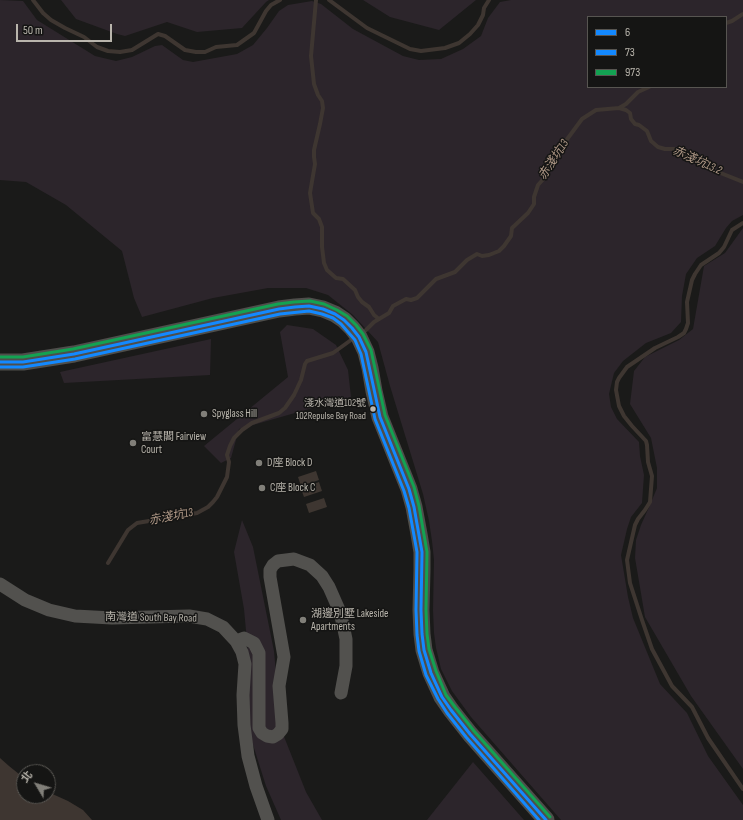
<!DOCTYPE html>
<meta charset="utf-8">
<style>
body{margin:0}
#map{position:relative;width:743px;height:820px;overflow:hidden;background:#1a1a19;font-family:"Sofia Sans Condensed","Noto Sans TC",sans-serif}
canvas{display:block}
.legend{position:absolute;left:587px;top:16px;width:140px;height:72px;box-sizing:border-box;background:#151514;border:1px solid #575551;margin:0;padding:5px 7px;list-style:none;font-size:12px;color:#b9b5ac}
.legend li{display:flex;align-items:center;gap:8px;height:20px}
.legend b{width:20px;border:1px solid #575551}
.north{position:absolute;left:16px;top:764px;width:40px;height:40px;box-sizing:border-box;background:#151514;border:1px solid #575551;border-radius:50%;rotate:308deg;font-size:11px;font-weight:700;line-height:16px;text-align:center;color:#b9b5ac}
.north::after{content:'';display:block;margin:auto;width:14px;height:18px;background:#817f79;clip-path:polygon(50% 0,100% 100%,50% 72%,0 100%)}
.scale{position:absolute;left:16px;top:24px;width:96px;height:18px;box-sizing:border-box;border:2px solid #b9b5ac;border-top:0;padding-left:5px;font-size:12px;line-height:14px;white-space:nowrap;color:#b9b5ac;-webkit-text-stroke:3px #151514;paint-order:stroke}
</style>
<div id="map">
<canvas width="743" height="820"></canvas>
<ul class="legend">
<li><b style="height:5px;background:#1389ff"></b>6</li>
<li><b style="height:5px;background:#1389ff"></b>73</li>
<li><b style="height:5px;background:#13a252"></b>973</li>
</ul>
<div class="north">北</div>
<div class="scale">50 m</div>
</div>
<script>
const c = document.querySelector('canvas').getContext('2d');
c.lineJoin = 'round';
function fill(path, color) { c.fillStyle = color; c.fill(path, 'evenodd'); }
const shape = rows => new Path2D(rows.map(r => 'M' + r).join(''));
function stroke(path, color, width, dash) { c.strokeStyle = color; c.lineWidth = width; c.lineCap = dash ? 'butt' : 'round'; c.setLineDash(dash || []); c.stroke(path); }
function drawText(font, color, halo, rows, align = 'center') {
  c.font = font + ' "Sofia Sans Condensed","Noto Sans TC",sans-serif'; c.lineWidth = 3; c.setLineDash([]); c.textBaseline = 'middle'; c.strokeStyle = halo; c.fillStyle = color; for (const [text, x, y, turn = 0] of rows) {
    c.save(); c.translate(x, y); c.rotate((+turn || 0) * Math.PI / 180); c.textAlign = isNaN(turn) ? turn : align; if (halo) c.strokeText(text, 0, 0); c.fillText(text, 0, 0); c.restore();
  }
}
const green = shape([
 [0,0,23,1,37,20,95,56,116,61,132,57,155,46,162,45,183,60,193,62,237,54,253,45,267,28,279,11,288,5,312,1,321,4,353,29,403,56,419,60,441,59,463,49,481,36,488,18,500,2,511,0,743,0,743,215,732,221,726,228,715,246,697,258,686,274,682,296,681,322,671,333,646,343,623,361,614,373,609,394,611,407,617,419,639,442,640,456,644,475,642,503,631,517,627,529,621,555,628,597,633,618,660,684,687,713,708,756,743,805,743,820,561,820,471,717,452,691,441,669,436,648,434,633,433,610,434,560,432,541,429,521,423,494,390,386,378,342,353,315,328,295,306,288,268,288,213,298,142,317,134,298,122,251,66,205,26,182,0,180],
 [588,17,726,17,726,87,588,87],
 [61,0,269,0,266,2,242,28,197,32,167,22,125,36,117,34,76,19],
 [363,0,476,0,439,30,390,17],
 [743,228,743,769,691,696,645,617,635,558,636,540,641,525,650,505,657,488,657,468,651,438,630,404,634,371,645,357,679,340,693,329,704,266,725,253],
 [287,325,313,329,336,345,348,370,351,397,239,429,231,458,221,463,204,446,288,377,280,332],
 [211,339,210,375,64,383,60,372],
 [242,520,253,547,274,651,281,729,306,792,322,820,281,820,266,786,248,729,249,663,244,609,234,552],
 [473,762,524,820,427,820]
]);
const water = shape([
 [316,471,319,480,301,486,298,477],
 [319,482,322,491,304,497,301,489],
 [324,498,327,507,309,513,306,504],
 [0,758,9,766,24,778,24,796,48,796,48,792,68,801,83,810,92,820,0,820]
]);
const stream = shape([
 [33,0,43,13,51,20,65,28,84,37,97,47,108,51,120,52,132,50,158,34,165,36,185,50,196,52,205,52,216,47,237,45,254,33,266,11,271,5,280,0],
 [316,0,311,56,314,84,318,95,322,101,323,108,320,124,314,150,314,157,315,164,310,193,313,213,319,219,322,227,322,247,324,263,327,270,336,278,343,279,355,290,358,297,362,302,369,307,374,315,379,319],
 [329,0,367,28,410,49,421,51,445,48,459,43,470,34,478,25,483,15,484,8,489,0],
 [726,23,732,21,743,14],
 [619,108,626,110,630,113,631,119,635,124,639,125,647,131,651,141,658,147,665,149,674,149,713,170,743,182],
 [743,223,732,230,724,247,719,253,701,265,695,274,692,280,687,302,688,323,686,329,684,333,678,337,655,348,627,367,619,378,617,382,616,390,619,406,624,416,632,426,646,441,647,445,648,462,652,476,650,502,645,510,638,519,635,525,627,560,630,583,642,620,652,649,672,686,692,707,708,738,743,789],
 [366,330,374,322,389,313,393,306,406,299,411,300,417,298,436,279,455,272,467,260,477,254,482,256,489,255,499,251,504,246,511,236,512,228,528,213,534,204,534,197,538,185,547,175,554,157,582,119,596,110,619,108,626,104,638,92,649,87],
 [108,563,128,530,137,523,197,513,208,507,213,502,217,497,227,477,229,462,227,455,230,446,234,438,242,430,252,423,279,413,285,408,294,395,301,380,305,364,307,361,333,353,351,340]
]);
const minor = shape([
 [0,584,25,600,49,610,75,616,112,618,189,616,207,619,223,627,236,641,242,652,245,664,243,695,244,725,248,756,256,786,268,820],
 [236,641,244,638,254,643,259,653,259,728,262,733,267,736,273,737,278,734,282,729,282,723,279,686,284,657,270,577,270,570,273,565,278,561,294,559,310,565,322,576,329,587,340,612,343,625,346,639,346,666,341,693]
]);
const major = shape([
 [0,362,23,362,74,354,279,309,295,307,309,306,323,309,335,314,344,320,352,328,359,337,366,352,370,368,374,391,380,417,409,489,414,507,419,534,422,552,422,570,421,610,422,634,424,650,431,673,442,697,451,710,470,734,546,820]
]);
const bus1 = shape([
 [0,362,23,362,74,354,279,309,295,307,309,306,323,309,335,314,344,320,352,328,359,337,366,352,380,417,409,489,414,507,422,552,421,610,422,634,424,650,431,673,442,697,451,710,470,734,546,820]
]);
const bus2 = shape([
 [0,367,23,367,75,359,280,314,309,311,322,314,333,318,341,324,355,340,361,354,375,419,404,491,409,508,417,552,416,610,417,635,419,651,426,675,438,699,447,713,466,737,539,820]
]);
const bus3 = shape([
 [0,357,23,357,73,349,278,304,294,302,310,301,324,304,337,310,347,316,356,325,363,334,371,350,385,415,414,487,419,506,427,552,426,610,427,634,429,649,436,671,446,695,455,707,474,731,550,817]
]);
const markers = [
 [373,409,3.5,"#b9b5ac"],
 [204,414,4,"#817f79"],
 [133,443,4,"#817f79"],
 [259,463,4,"#817f79"],
 [262,488,4,"#817f79"],
 [303,620,4,"#817f79"]
];
const busNames = [
 ["淺水灣道102號",366,403],
 ["102Repulse Bay Road",366,416]
];
const poiNames = [
 ["Spyglass Hill",212,414],
 ["富慧閣 Fairview",141,437],
 ["Court",141,450],
 ["D座 Block D",267,463],
 ["C座 Block C",270,488],
 ["湖邊別墅 Lakeside",311,614],
 ["Apartments",311,627]
];
const streetNames = [
 ["南灣道 South Bay Road",151,618,1]
];
const waterNames = [
 ["赤淺坑13",554,160,-57],
 ["赤淺坑13.2",697,161,24],
 ["赤淺坑13",171,517,-11]
];
fill(green, '#2c252b');
fill(water, '#3e3631');
stroke(stream, '#3e3631', 4);
stroke(minor, '#52514e', 13);
stroke(major, '#4e4e4b', 17);
stroke(bus1, '#1389ff', 3);
stroke(bus2, '#1389ff', 3);
stroke(bus3, '#13a252', 3);
for (const [x, y, r, color] of markers) { const dot = new Path2D(); dot.arc(x, y, r, 0, 2 * Math.PI); c.fillStyle = color; c.fill(dot); stroke(dot, '#151514', 1.5); }
drawText('10px', '#b9b5ac', '#151514', busNames, 'right');
drawText('11px', '#b9b5ac', '#151514', poiNames, 'left');
drawText('11px', '#b9b5ac', '#151514', streetNames);
drawText('italic 12px', '#b09987', '#151514', waterNames);
</script>
